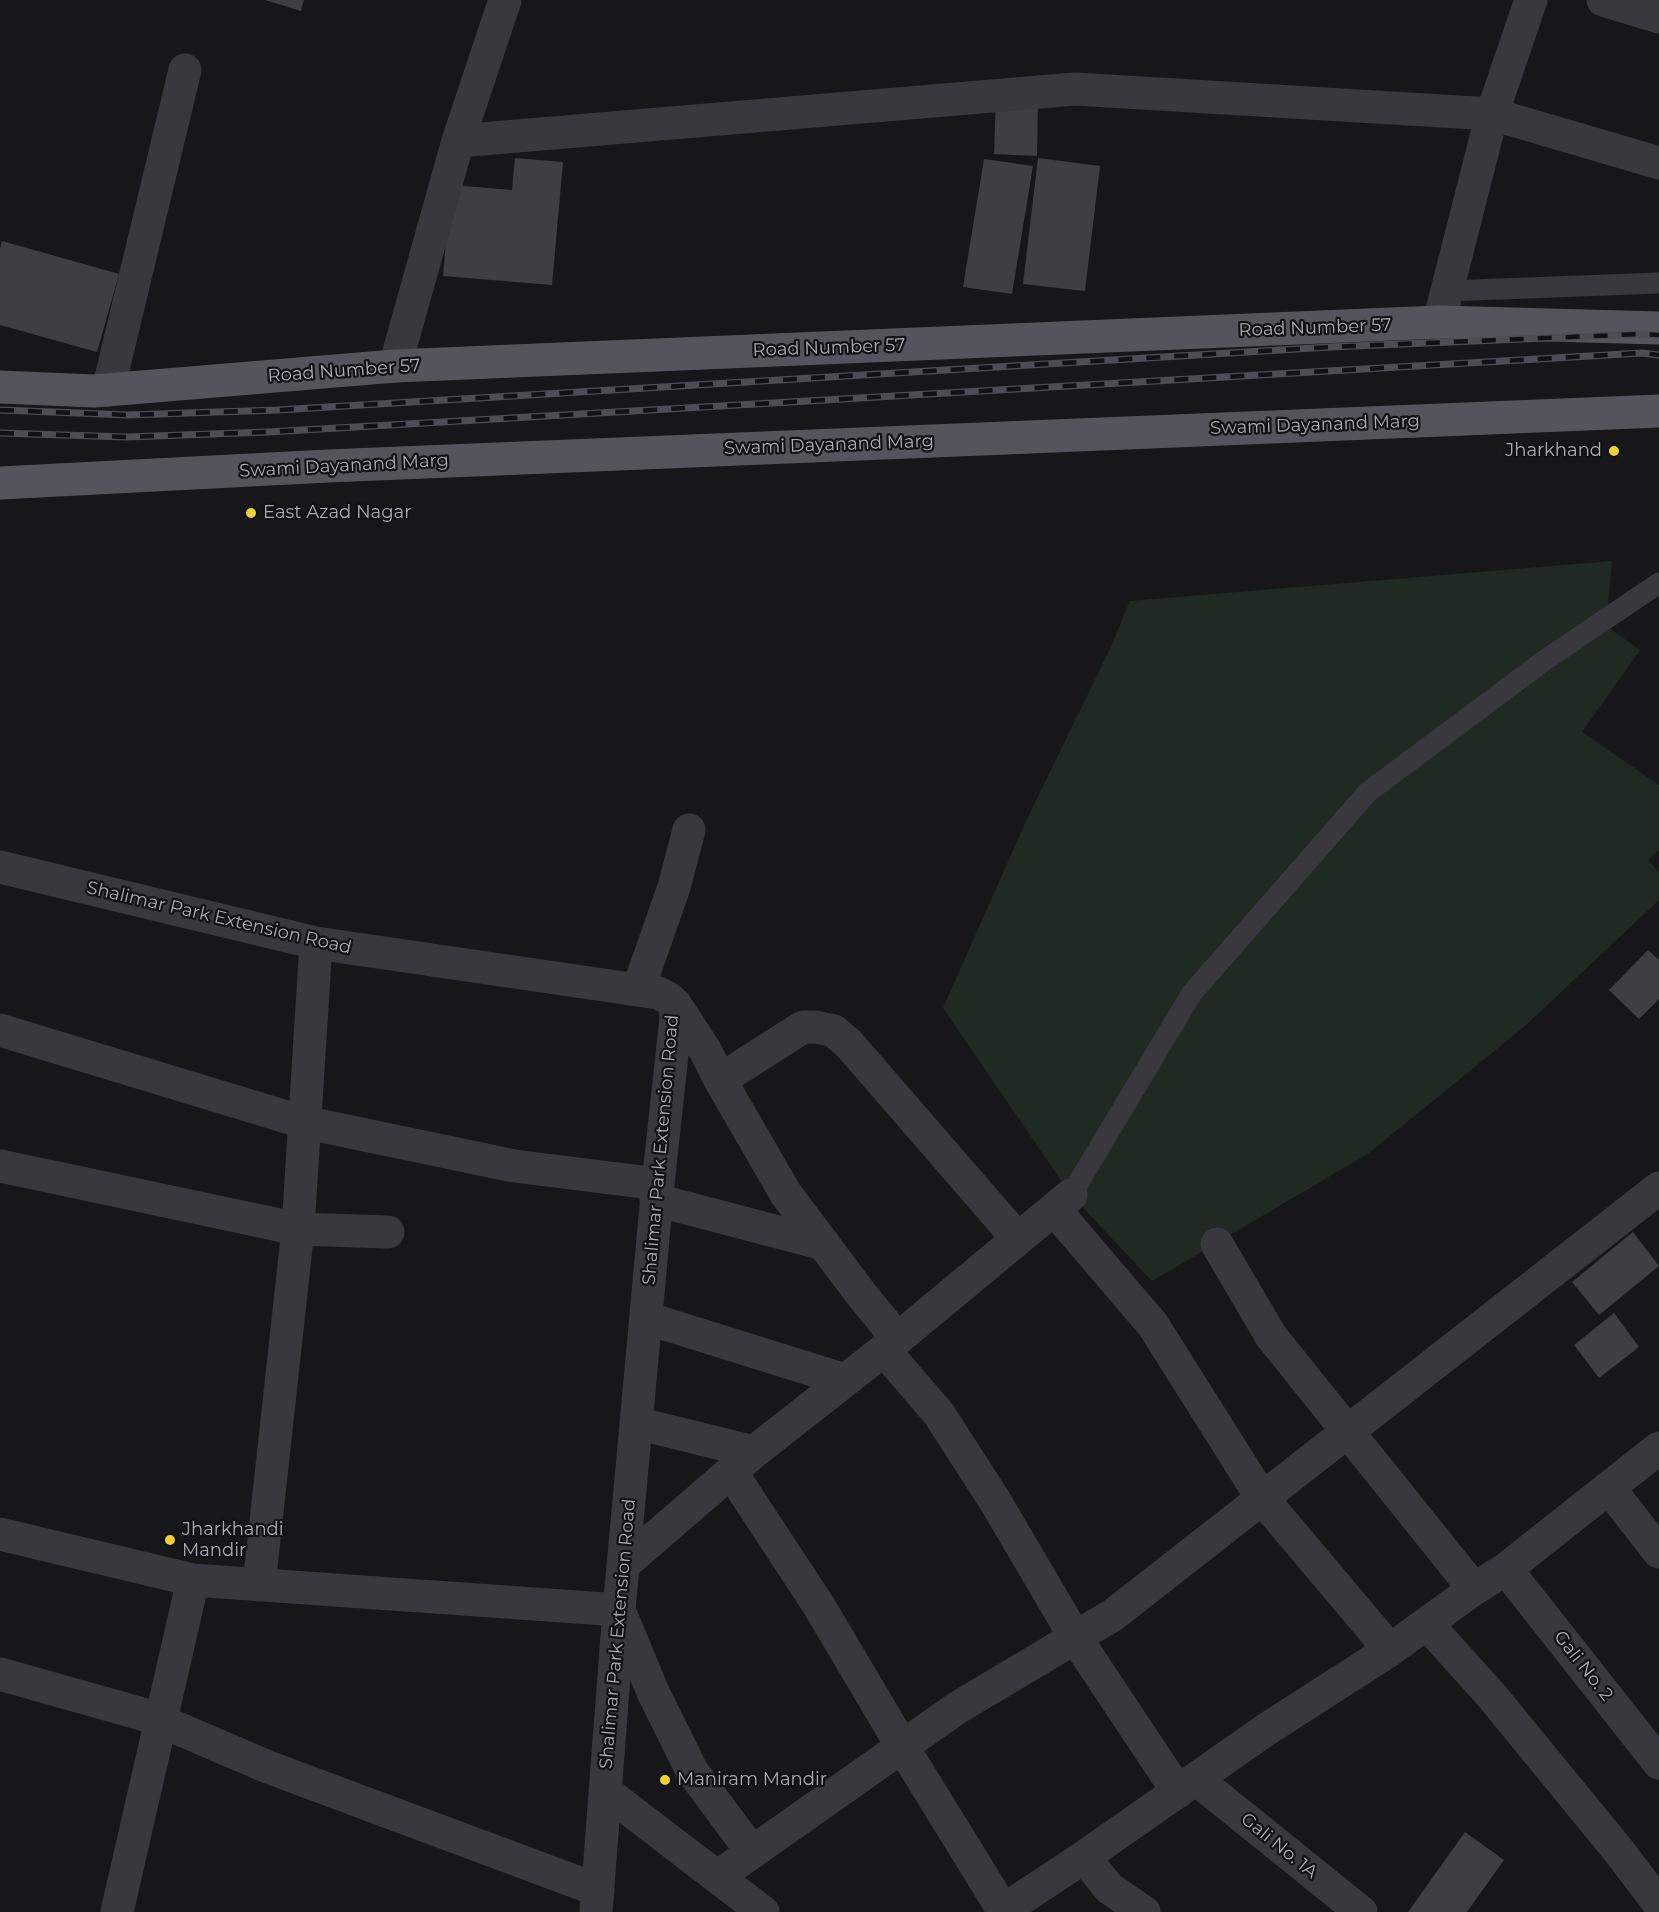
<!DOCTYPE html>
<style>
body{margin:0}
canvas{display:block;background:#171719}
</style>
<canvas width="1659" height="1912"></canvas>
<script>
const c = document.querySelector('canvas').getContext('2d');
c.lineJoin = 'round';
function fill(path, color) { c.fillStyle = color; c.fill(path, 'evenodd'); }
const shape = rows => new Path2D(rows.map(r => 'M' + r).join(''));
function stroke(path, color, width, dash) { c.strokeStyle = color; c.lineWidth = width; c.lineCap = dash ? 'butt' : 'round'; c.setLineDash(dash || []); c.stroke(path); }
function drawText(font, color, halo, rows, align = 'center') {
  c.font = font + ' Montserrat,sans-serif'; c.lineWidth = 4.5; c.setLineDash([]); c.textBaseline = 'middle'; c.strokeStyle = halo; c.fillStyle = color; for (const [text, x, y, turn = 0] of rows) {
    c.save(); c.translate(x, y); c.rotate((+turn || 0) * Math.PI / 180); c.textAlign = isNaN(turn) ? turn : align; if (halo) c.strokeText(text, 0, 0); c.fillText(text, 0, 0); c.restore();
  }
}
const green = shape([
 [1612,561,1606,626,1640,650,1582,732,1659,785,1659,850,1648,860,1659,872,1659,900,1525,1026,1369,1153,1152,1281,1071,1195,943,1008,1027,819,1110,649,1130,601]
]);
const building = shape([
 [265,0,304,0,301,11],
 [996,98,1038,99,1037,156,994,154],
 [515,158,563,162,552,285,443,276,451,185,512,190],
 [1038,158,1100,166,1085,291,1023,284],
 [984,159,1033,166,1012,294,963,287],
 [2,241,119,274,97,352,0,325,0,249],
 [1648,950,1659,960,1659,999,1639,1019,1609,990],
 [1633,1232,1659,1266,1599,1315,1572,1282],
 [1614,1313,1639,1347,1599,1378,1574,1345],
 [1465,1832,1504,1860,1467,1912,1408,1912]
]);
const lane = shape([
 [1447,291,1659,283],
 [1071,1195,1192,993,1368,792,1545,660,1659,583]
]);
const street = shape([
 [1603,0,1659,17],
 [458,141,1075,89,1492,114,1659,163],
 [1439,322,1492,114,1531,0],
 [395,366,458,141,505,0],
 [108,390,185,70],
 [0,867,316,943,658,993,668,998,675,1004,676,1018,658,1184,619,1610,596,1912],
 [638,990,674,887,689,830],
 [675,1004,705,1050,720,1080,786,1194,861,1294,897,1338],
 [0,1030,303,1122,514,1166,658,1184],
 [720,1080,803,1027,816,1027,834,1031,849,1044,1018,1239],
 [0,1166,298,1229,388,1232],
 [656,1200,824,1244],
 [1054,1209,1153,1325,1262,1498,1390,1650],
 [1217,1244,1271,1336,1474,1589],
 [646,1318,845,1380],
 [884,1350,939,1414,995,1501,1075,1637,1178,1792],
 [636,1423,754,1452],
 [731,1472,819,1606,902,1746,1003,1910],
 [1609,1488,1659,1552],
 [0,1534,193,1580,619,1610,653,1692,692,1771,752,1852],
 [623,1565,754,1452,884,1350,1071,1195],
 [1506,1569,1659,1763],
 [259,1585,298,1229,316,943],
 [1427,1624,1491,1695,1618,1850,1659,1904],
 [0,1674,149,1716,268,1767,598,1890],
 [1196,1779,1361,1912],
 [605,1791,763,1912],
 [1084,1857,1109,1888,1144,1912],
 [717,1877,957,1708,1113,1615,1659,1188],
 [117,1912,193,1580],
 [1001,1912,1084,1857,1267,1729,1390,1650,1474,1589,1506,1569,1659,1448]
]);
const primary = shape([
 [0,387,94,391,395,366,1439,322,1659,328],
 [0,483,328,466,1659,411]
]);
const rail = shape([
 [0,410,128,415,278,410,1330,347,1642,334,1659,335],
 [0,433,127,437,268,432,1642,353,1659,355]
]);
const markers = [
 [1614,451,6,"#f1cf37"],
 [251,513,6,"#f1cf37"],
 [170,1540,6,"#f1cf37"],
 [665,1780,6,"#f1cf37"]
];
const streetNames = [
 ["Road Number 57",1315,328,-2],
 ["Road Number 57",829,348,-2],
 ["Road Number 57",344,371,-4],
 ["Swami Dayanand Marg",1315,425,-2],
 ["Swami Dayanand Marg",829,445,-2],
 ["Swami Dayanand Marg",344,466,-3],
 ["Shalimar Park Extension Road",219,918,13],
 ["Shalimar Park Extension Road",661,1150,-85],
 ["Shalimar Park Extension Road",618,1634,-85],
 ["Gali No. 2",1583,1666,52],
 ["Gali No. 1A",1279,1846,39]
];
const poiNames = [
 ["Jharkhand",1602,451,"right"],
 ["East Azad Nagar",263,513],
 ["Jharkhandi",182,1530],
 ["Mandir",182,1551],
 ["Maniram Mandir",677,1780]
];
fill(green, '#212923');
fill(building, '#3e3f43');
stroke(lane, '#38383e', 21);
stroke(street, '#38383e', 33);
stroke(primary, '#54545d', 33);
stroke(rail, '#4d4d55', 7);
stroke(rail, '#121214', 4.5, [14]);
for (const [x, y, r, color] of markers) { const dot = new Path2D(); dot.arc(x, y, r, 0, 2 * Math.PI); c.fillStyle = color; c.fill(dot); stroke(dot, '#121214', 2); }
drawText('18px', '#a9abb8', '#121214', streetNames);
drawText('18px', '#a9abb8', '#121214', poiNames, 'left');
</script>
